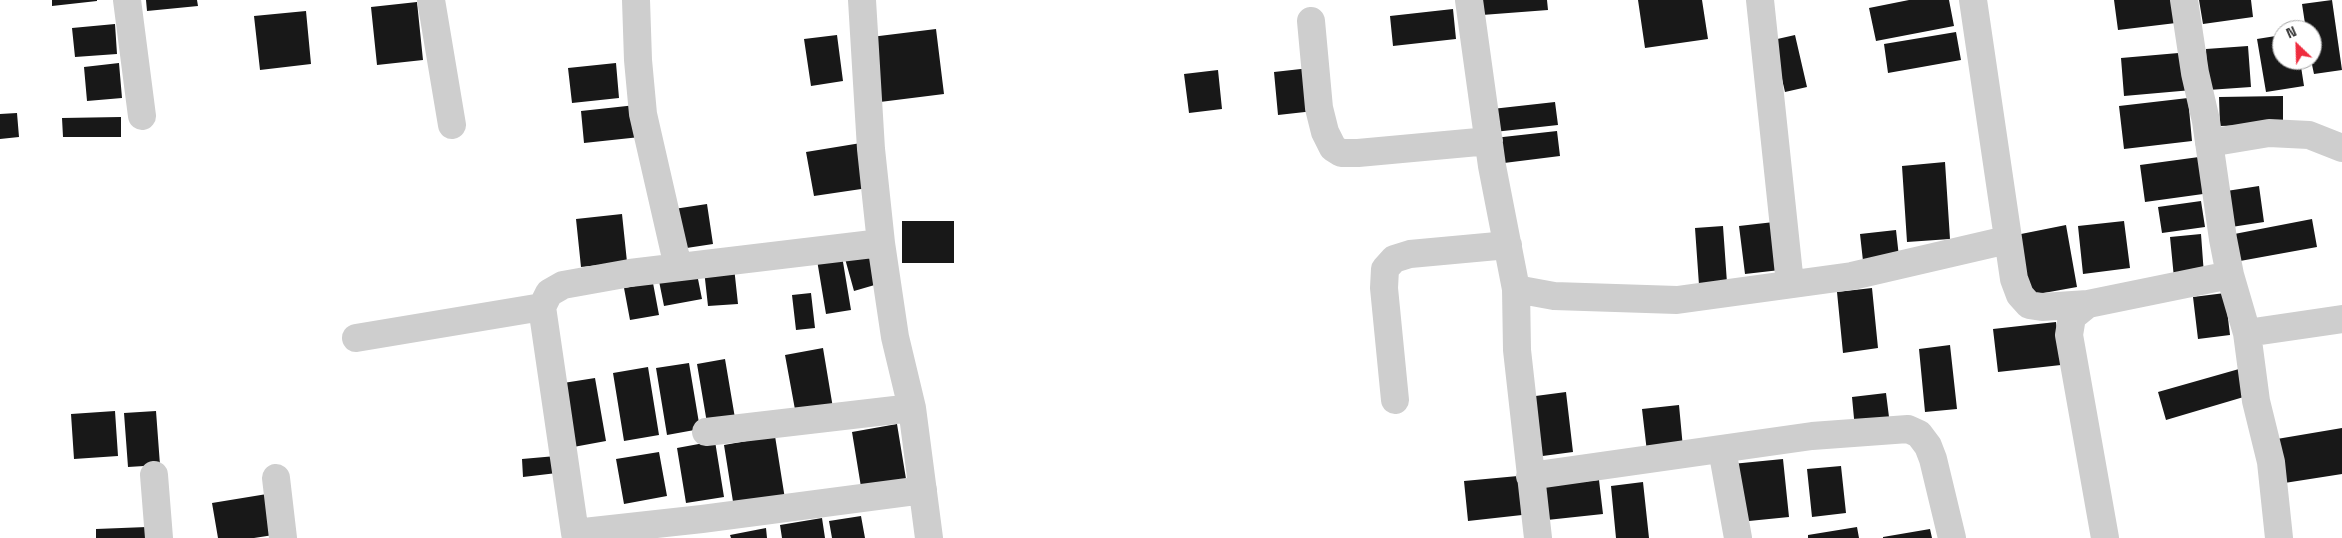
<!DOCTYPE html>
<style>
body{margin:0}
#map{position:relative;width:2342px;height:538px;overflow:hidden;background:#fff;font-family:"Space Grotesk",sans-serif}
canvas{display:block}
.north{position:absolute;left:2272px;top:20px;width:50px;height:50px;box-sizing:border-box;background:#fff;border:1px solid #adadad;border-radius:50%;rotate:336deg;font-size:14px;font-weight:700;line-height:20px;text-align:center;color:#313131}
.north::after{content:'';display:block;margin:auto;width:18px;height:22px;background:#ef2c3e;clip-path:polygon(50% 0,100% 100%,50% 72%,0 100%)}
</style>
<div id="map">
<canvas width="2342" height="538"></canvas>
<div class="north">N</div>
</div>
<script>
const c = document.querySelector('canvas').getContext('2d');
c.lineJoin = 'round';
function fill(path, color) { c.fillStyle = color; c.fill(path, 'evenodd'); }
const shape = rows => new Path2D(rows.map(r => 'M' + r).join(''));
function stroke(path, color, width, dash) { c.strokeStyle = color; c.lineWidth = width; c.lineCap = dash ? 'butt' : 'round'; c.setLineDash(dash || []); c.stroke(path); }
const building = shape([
 [52,0,97,0,97,1,52,6],
 [146,0,197,0,198,6,147,11],
 [1481,0,1547,0,1548,10,1482,15],
 [1638,0,1702,0,1708,39,1645,48],
 [1909,0,1949,0,1954,26,1876,41,1869,8],
 [2114,0,2174,0,2176,23,2118,30],
 [2199,0,2251,0,2253,17,2203,24],
 [2332,0,2342,70,2314,74,2311,60,2312,30,2306,30,2302,4],
 [417,2,423,60,377,65,371,7],
 [1453,9,1456,39,1393,46,1390,16],
 [306,11,311,64,260,70,254,16],
 [115,24,117,54,75,57,72,28],
 [936,29,944,94,880,102,871,37],
 [1956,32,1961,60,1888,73,1884,44],
 [837,35,843,81,811,86,804,39],
 [1795,35,1807,87,1785,92,1773,40],
 [2282,35,2282,60,2300,60,2304,86,2266,92,2257,39],
 [2248,46,2251,87,2208,90,2206,49],
 [2190,52,2192,90,2124,96,2121,58],
 [119,63,122,98,87,101,84,67],
 [616,63,619,98,572,103,568,68],
 [1310,68,1314,111,1278,115,1274,72],
 [1218,70,1222,109,1189,113,1184,74],
 [2283,96,2283,124,2220,126,2219,97],
 [2188,98,2192,141,2124,149,2119,106],
 [1555,102,1558,125,1494,132,1492,109],
 [636,105,640,137,584,143,581,111],
 [17,113,19,137,0,139,0,114],
 [121,117,121,137,63,137,62,118],
 [1557,131,1560,156,1496,164,1494,138],
 [861,143,868,188,814,196,806,152],
 [2199,157,2203,194,2145,202,2140,165],
 [1945,162,1950,239,1907,242,1902,166],
 [2259,186,2264,222,2225,228,2220,192],
 [2201,201,2205,227,2162,233,2158,207],
 [707,204,713,244,680,249,674,209],
 [622,214,627,262,581,267,576,219],
 [2312,219,2317,247,2229,263,2224,236],
 [902,221,954,221,954,263,902,263],
 [2124,221,2130,268,2083,274,2078,226],
 [1774,222,1780,270,1745,274,1739,226],
 [2066,225,2077,287,2027,296,2016,235],
 [1723,226,1727,283,1699,285,1695,228],
 [1896,230,1899,257,1863,261,1860,234],
 [2201,234,2204,275,2174,278,2170,237],
 [868,248,878,284,854,291,844,255],
 [842,256,851,310,826,314,817,260],
 [734,267,738,304,708,306,704,270],
 [697,274,702,299,664,306,659,281],
 [653,283,659,315,630,320,624,288],
 [1872,288,1878,348,1843,353,1837,292],
 [811,293,815,328,796,330,792,295],
 [2225,293,2230,335,2198,339,2193,297],
 [2056,322,2061,365,1998,372,1993,329],
 [1950,345,1957,409,1925,412,1919,349],
 [823,348,833,408,796,415,785,355],
 [725,359,736,424,708,429,697,364],
 [689,363,700,429,667,435,656,368],
 [648,367,659,435,624,441,613,373],
 [2239,369,2247,396,2166,420,2158,392],
 [595,378,606,441,568,448,557,384],
 [1566,392,1573,452,1535,457,1528,397],
 [1886,393,1890,425,1855,429,1852,397],
 [1679,405,1683,448,1647,452,1642,409],
 [115,411,118,456,74,459,71,414],
 [156,411,160,465,128,467,124,413],
 [897,424,907,485,862,493,852,432],
 [2342,428,2342,474,2278,484,2271,440],
 [775,436,785,499,734,508,724,445],
 [715,441,724,497,686,503,677,448],
 [659,452,667,496,624,504,616,459],
 [556,456,557,473,523,477,522,459],
 [1783,459,1789,517,1739,522,1732,464],
 [1841,466,1846,513,1812,517,1807,469],
 [1518,476,1522,515,1468,521,1464,481],
 [1599,480,1603,514,1547,520,1543,486],
 [1643,482,1649,538,1616,538,1611,486],
 [273,493,280,534,254,538,218,538,212,503],
 [861,516,865,538,832,538,829,521],
 [822,518,825,538,782,538,780,525],
 [147,527,147,538,96,538,96,529],
 [1857,527,1859,538,1808,538,1808,535],
 [766,528,767,538,731,538,730,535],
 [1930,529,1932,538,1883,538,1883,537]
]);
const minor = shape([
 [127,0,142,116],
 [431,0,452,125],
 [636,0,638,60,643,114,678,267],
 [862,0,871,149,881,243,895,337,912,408,929,538],
 [1469,0,1492,166,1516,289,1517,350,1538,538],
 [1760,0,1790,284],
 [1973,0,2014,279,2020,295,2029,305,2042,307,2088,304],
 [2184,0,2195,73,2206,121,2223,239,2230,275,2247,333,2256,401,2271,462,2279,538],
 [1311,21,1319,108,1325,132,1333,148,1341,153,1358,153,1489,141],
 [2209,143,2269,133,2309,135,2342,148],
 [1516,289,1554,296,1677,300,1852,276,2007,240],
 [2247,333,2342,319],
 [356,338,542,307],
 [1395,400,1384,288,1385,269,1394,259,1410,254,1508,245],
 [706,432,912,408],
 [1722,449,1738,538],
 [154,475,159,538],
 [1530,476,1812,436,1908,429,1919,434,1928,446,1933,459,1952,538],
 [276,478,283,538],
 [575,533,542,307,549,293,563,285,630,273,881,243],
 [576,538,575,533,702,519,923,490],
 [2105,538,2069,335,2072,317,2088,304,2230,275]
]);
fill(building, '#181818');
stroke(minor, '#cecece', 28);
</script>
